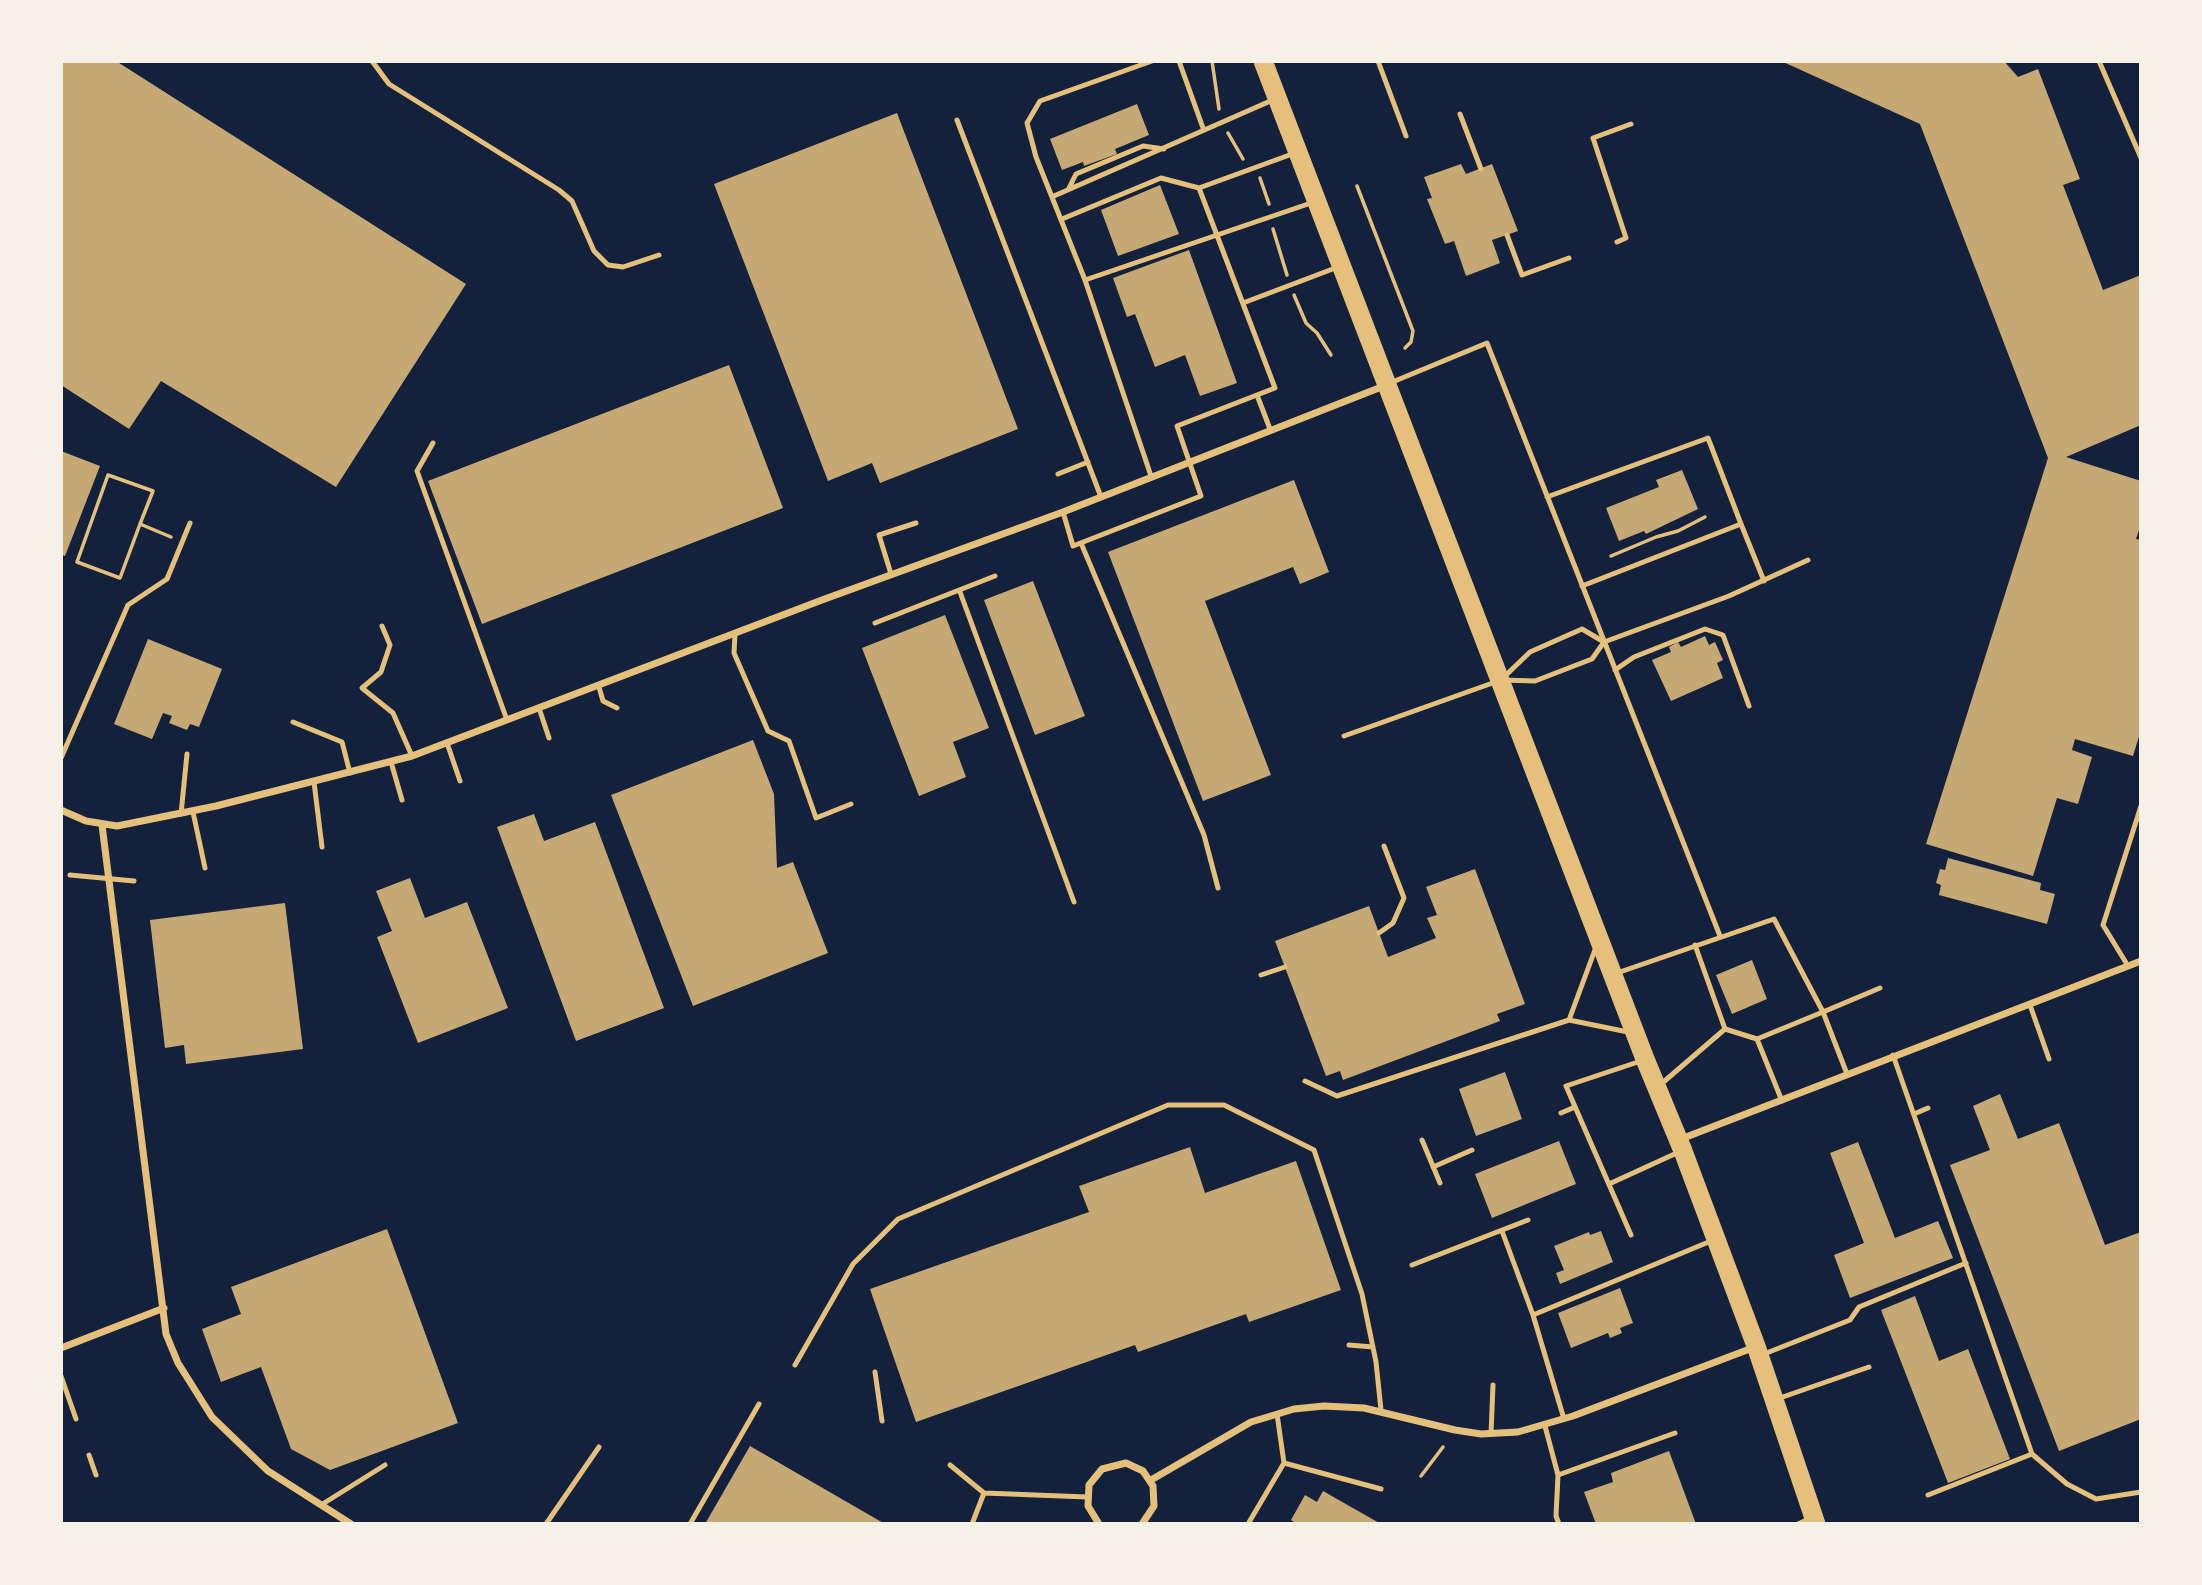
<!DOCTYPE html>
<style>
body{margin:0}
#map{position:relative;width:2202px;height:1585px;overflow:hidden;background:#14213d;font-family:Arial,sans-serif}
canvas{display:block}
.frame{position:absolute;inset:0;border:63px solid #f6f1e7;pointer-events:none}
</style>
<div id="map">
<canvas width="2202" height="1585"></canvas>
<div class="frame"></div>
</div>
<script>
const c = document.querySelector('canvas').getContext('2d');
c.lineJoin = 'round';
function fill(path, color) { c.fillStyle = color; c.fill(path, 'evenodd'); }
const shape = rows => new Path2D(rows.map(r => 'M' + r).join(''));
function stroke(path, color, width, dash) { c.strokeStyle = color; c.lineWidth = width; c.lineCap = dash ? 'butt' : 'round'; c.setLineDash(dash || []); c.stroke(path); }
const building = shape([
 [61,61,116,61,466,284,336,487,161,381,129,429,61,385],
 [1781,61,2004,61,2018,77,2038,69,2080,179,2063,185,2103,290,2141,275,2141,425,2066,457,2141,481,2141,524,2136,539,2141,540,2141,730,2133,756,2075,739,2072,750,2092,757,2078,804,2057,798,2033,876,1926,844,2048,458,1920,124],
 [1137,104,1149,135,1115,149,1117,154,1084,166,1083,162,1062,170,1050,139],
 [897,113,1018,429,880,483,872,463,828,481,714,184],
 [1461,164,1466,174,1492,164,1518,231,1492,240,1500,263,1466,276,1454,241,1445,244,1427,199,1432,198,1424,177],
 [1160,185,1179,234,1118,256,1101,210],
 [1189,250,1237,383,1200,396,1185,355,1155,367,1135,314,1127,317,1113,278],
 [729,365,783,508,482,624,428,481],
 [61,451,100,466,65,556,61,555],
 [1682,470,1698,509,1646,534,1644,531,1619,541,1606,508,1659,487,1656,480],
 [1294,480,1329,572,1300,584,1293,567,1205,601,1271,775,1203,801,1108,552],
 [1033,581,1085,716,1035,735,984,600],
 [945,615,989,728,953,742,966,777,919,796,862,648],
 [1705,636,1709,645,1715,642,1723,660,1717,663,1723,678,1671,701,1652,660,1671,652,1669,647,1678,642,1681,647],
 [148,639,222,669,199,727,190,724,187,730,169,723,172,716,163,713,152,739,114,724],
 [753,740,774,794,777,868,793,862,828,953,693,1006,611,795],
 [534,814,544,841,595,822,664,1008,576,1041,497,827],
 [1948,858,2041,883,2040,890,2055,894,2047,924,1939,895,1941,885,1936,883,1940,869,1945,870],
 [1475,869,1525,1004,1497,1014,1500,1021,1343,1080,1340,1071,1326,1076,1275,941,1369,906,1388,957,1436,938,1427,918,1437,915,1426,887],
 [410,878,425,918,467,902,508,1008,418,1043,377,937,392,931,376,891],
 [285,903,303,1049,186,1064,184,1045,165,1048,150,920],
 [1752,960,1767,999,1732,1014,1716,975],
 [1505,1072,1522,1119,1476,1136,1459,1089],
 [2000,1094,2018,1139,2059,1123,2105,1245,2141,1232,2141,1419,2059,1451,1950,1165,1990,1150,1973,1106],
 [1559,1141,1576,1184,1492,1218,1475,1174],
 [1858,1142,1895,1238,1938,1221,1953,1258,1850,1298,1834,1255,1864,1243,1830,1153],
 [1190,1147,1205,1193,1296,1161,1341,1290,1249,1322,1246,1314,1138,1352,1135,1345,916,1422,870,1289,1089,1212,1079,1186],
 [387,1229,458,1423,330,1470,291,1449,261,1367,221,1382,202,1329,241,1314,231,1287],
 [1601,1231,1613,1262,1560,1284,1556,1273,1564,1270,1554,1246,1589,1232,1590,1235],
 [1620,1288,1633,1323,1620,1328,1622,1333,1610,1338,1608,1333,1571,1348,1558,1313],
 [1915,1296,1939,1361,1968,1349,2010,1459,1948,1483,1881,1310],
 [750,1446,885,1524,705,1524],
 [1669,1451,1696,1524,1596,1524,1584,1492,1613,1482,1611,1473],
 [1323,1491,1381,1524,1297,1524,1291,1520,1305,1495,1317,1502]
]);
const path = shape([
 [1212,61,1219,109],
 [1228,133,1243,159],
 [1260,178,1269,204],
 [1357,186,1413,331,1411,342,1405,348],
 [1273,229,1287,275],
 [1294,295,1306,323,1317,333,1331,355],
 [140,524,153,491,108,475,77,562,120,578,140,524,171,537],
 [1611,556,1656,537,1678,531,1705,517],
 [1421,1476,1443,1447]
]);
const service = shape([
 [372,61,389,84,559,190,572,201,594,251,608,265,623,267,659,255],
 [1179,61,1203,128],
 [1378,61,1406,136],
 [2099,61,2141,158],
 [1460,114,1481,169],
 [957,120,1101,497],
 [1068,190,1076,174,1143,146,1164,149],
 [1054,196,1275,99],
 [1062,219,1161,178,1199,188,1295,153],
 [1507,235,1522,275,1569,258],
 [1617,242,1626,238,1593,138,1631,124],
 [1085,280,1314,202],
 [1243,303,1338,267],
 [1390,383,1487,343,1720,936],
 [1257,395,1270,429],
 [433,443,417,471,507,720],
 [1058,474,1088,462],
 [1151,476,1085,280,1036,157,1027,123,1040,101,1152,61],
 [1547,497,1708,438,1741,524,1582,586],
 [1063,512,1073,546,1201,496,1177,426,1275,388,1199,188],
 [1741,524,1764,581],
 [1081,543,1204,835,1218,888],
 [891,574,879,535,916,523],
 [960,592,1074,902],
 [875,623,995,576],
 [382,626,390,645,381,672,362,688,393,713,412,756],
 [735,634,734,653,768,731,789,741,816,818,851,804],
 [1615,670,1634,657,1705,629,1723,635,1749,706],
 [1504,677,1530,652,1582,629,1604,642],
 [599,687,603,701,617,708],
 [539,708,549,738],
 [293,722,342,742,350,773],
 [1344,736,1501,680,1535,681,1592,659,1604,642,1729,596,1808,560],
 [447,743,460,781],
 [61,758,128,605,167,579,190,523],
 [391,762,402,800],
 [314,782,322,847],
 [193,812,205,868],
 [181,814,187,754],
 [70,875,134,881],
 [1379,933,1393,923,1404,898,1384,846],
 [2128,966,2103,925,2141,806],
 [1617,973,1774,919,1823,1012,1880,988],
 [1261,975,1285,967],
 [2030,1005,2049,1059],
 [1569,1020,1596,947],
 [1725,1029,1757,1039,1782,1101],
 [1757,1039,1823,1012,1847,1074],
 [1893,1055,2032,1454,2067,1484,2096,1499,2141,1492],
 [1305,1081,1337,1096,1569,1020,1628,1032],
 [1660,1085,1725,1029,1695,945],
 [1561,1113,1575,1107],
 [1914,1114,1928,1108],
 [1422,1140,1440,1183],
 [1433,1167,1472,1150],
 [1609,1184,1679,1152],
 [1502,1231,1533,1315,1564,1419],
 [1631,1235,1566,1086,1641,1061],
 [1412,1265,1528,1220],
 [1533,1315,1711,1241],
 [1349,1345,1373,1347],
 [1764,1354,1850,1320,1859,1307,1966,1263],
 [795,1365,853,1264,898,1219,1168,1105,1224,1105,1314,1150,1362,1294,1376,1362,1381,1410],
 [875,1372,882,1421],
 [61,1376,76,1419],
 [1777,1399,1869,1367],
 [1277,1414,1284,1463],
 [1545,1426,1558,1475,1675,1433],
 [1491,1434,1493,1385],
 [89,1455,96,1475],
 [950,1465,984,1493,1087,1497],
 [1558,1475,1556,1516,1559,1524],
 [1928,1495,2032,1454],
 [321,1505,385,1465],
 [546,1524,599,1447],
 [690,1524,759,1404],
 [972,1524,984,1493],
 [1248,1524,1284,1463,1381,1489],
 [1798,1524,1811,1518]
]);
const minor = shape([
 [61,810,86,821,117,826,216,806,412,756,822,600,1063,512,1384,386],
 [102,825,166,1334,178,1363,212,1417,268,1471,351,1524],
 [1681,1139,2141,961],
 [61,1348,164,1308],
 [1151,1480,1251,1422,1294,1409,1324,1406,1364,1408,1455,1430,1481,1434,1518,1432,1573,1416,1755,1347],
 [1099,1524,1088,1506,1089,1485,1102,1469,1126,1463,1143,1471,1153,1486,1154,1506,1142,1524]
]);
const trunk = shape([
 [1263,61,1645,1059,1683,1151,1756,1346,1816,1524]
]);
fill(building, '#c6a872');
stroke(path, '#e5c07b', 3.5);
stroke(service, '#e5c07b', 5);
stroke(minor, '#e5c07b', 7);
stroke(trunk, '#e5c07b', 19);
</script>
